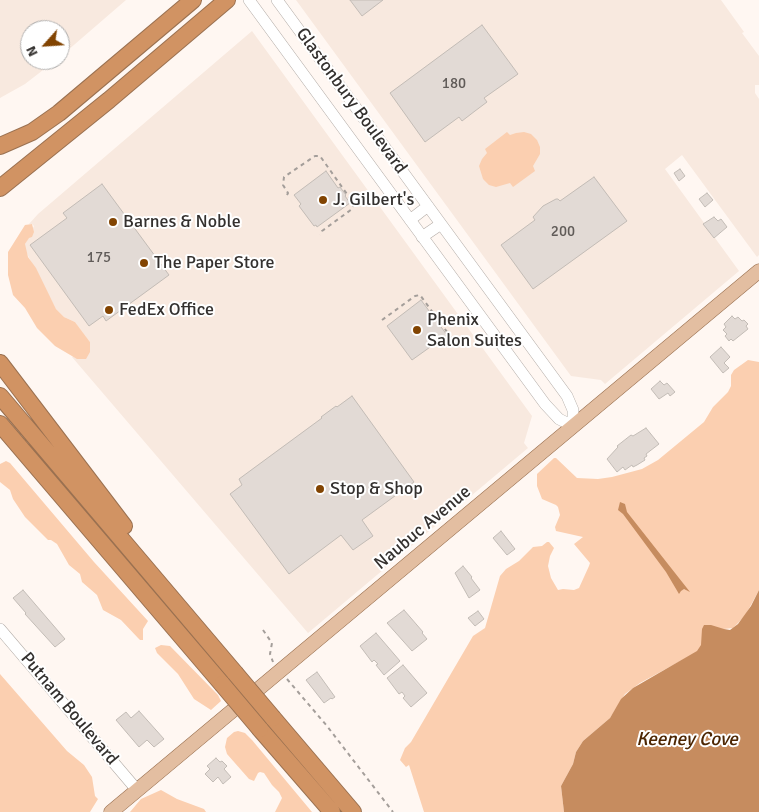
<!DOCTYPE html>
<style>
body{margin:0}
#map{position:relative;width:759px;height:812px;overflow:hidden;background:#fff7f2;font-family:Signika,sans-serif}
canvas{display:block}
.north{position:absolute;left:20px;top:20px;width:50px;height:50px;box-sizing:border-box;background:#fff;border:1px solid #aeadac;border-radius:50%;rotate:244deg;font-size:14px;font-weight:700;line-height:20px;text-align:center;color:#34312f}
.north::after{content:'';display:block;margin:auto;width:18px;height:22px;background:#824402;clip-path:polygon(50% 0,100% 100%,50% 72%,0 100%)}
</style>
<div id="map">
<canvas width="759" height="812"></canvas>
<div class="north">N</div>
</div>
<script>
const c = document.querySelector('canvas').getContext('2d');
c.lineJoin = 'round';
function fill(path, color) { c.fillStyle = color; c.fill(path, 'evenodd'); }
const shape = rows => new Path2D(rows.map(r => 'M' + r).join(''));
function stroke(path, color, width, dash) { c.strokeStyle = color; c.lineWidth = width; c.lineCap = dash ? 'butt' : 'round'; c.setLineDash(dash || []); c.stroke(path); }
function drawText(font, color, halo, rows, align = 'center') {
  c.font = font + ' Signika,sans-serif'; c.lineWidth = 4; c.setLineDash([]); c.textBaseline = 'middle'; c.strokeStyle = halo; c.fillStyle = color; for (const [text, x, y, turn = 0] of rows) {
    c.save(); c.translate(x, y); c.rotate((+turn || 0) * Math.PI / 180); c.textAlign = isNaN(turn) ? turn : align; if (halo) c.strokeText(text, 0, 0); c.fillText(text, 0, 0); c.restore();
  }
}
const built = shape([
 [0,0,126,0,60,57,60,30,30,30,30,60,56,60,25,84,0,98],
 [296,0,721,0,744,32,742,33,759,56,759,85,755,85,755,93,759,99,759,255,757,257,682,155,665,169,739,271,605,384,601,380,571,376],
 [252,31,532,416,524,443,528,448,308,633,72,357,90,342,75,322,64,317,56,309,25,250,25,244,34,226,32,224,29,224,38,214]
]);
const green = shape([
 [507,132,510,135,516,133,524,132,531,134,537,140,540,147,540,154,533,166,535,171,513,187,510,183,496,187,489,185,483,179,479,166,482,159,487,153,485,149],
 [32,224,34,232,32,237,29,238,25,244,28,257,36,268,56,309,64,317,75,322,90,342,90,352,86,359,77,359,55,346,37,328,25,308,13,295,8,275,8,252,25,225],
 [748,360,759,362,759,590,745,616,733,628,724,629,697,652,640,683,625,694,610,718,583,741,576,752,573,764,561,786,564,812,424,812,409,765,406,767,400,760,405,748,411,742,473,636,485,628,500,576,506,569,519,561,533,547,542,546,547,542,549,542,554,548,550,556,548,566,551,578,558,590,563,589,574,590,579,588,589,566,590,563,574,544,583,537,556,531,555,527,560,515,558,507,556,505,542,499,537,486,537,474,554,458,556,458,577,478,598,479,612,477,642,469,658,460,704,422,713,407,728,392,731,386,731,375,734,370],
 [6,461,10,463,94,562,148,621,143,629,143,640,140,640,138,638,121,620,103,610,97,595,82,582,80,574,69,565,57,544,51,540,48,540,25,517,13,499,10,490,0,482,0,464],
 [161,645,170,646,218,695,221,701,211,710,194,699,178,674,157,653,155,648],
 [0,674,67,751,84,765,92,777,95,796,98,799,90,812,0,812],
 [238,731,245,733,252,740,312,812,275,812,282,798,279,792,272,785,264,773,260,772,258,773,254,781,249,779,227,754,225,747,227,738,234,732],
 [161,790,177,799,204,809,206,812,130,812,141,799]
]);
const water = shape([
 [620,502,625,504,627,512,690,592,684,589,681,591,679,594,666,572,623,514,618,510],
 [759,590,759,812,564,812,561,786,573,764,576,752,583,741,610,718,621,699,633,688,697,651,701,645,702,629,704,625,711,625,724,629,730,630,738,624,751,606]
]);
const building = shape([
 [350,0,383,0,362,16,350,0],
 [482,25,518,74,484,98,487,102,475,111,462,121,459,117,425,142,390,93,482,25],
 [680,169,685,176,679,181,674,173,680,169],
 [326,171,338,188,340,187,346,195,345,196,350,203,317,227,316,225,314,226,299,206,301,204,294,195,326,171],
 [594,177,627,221,533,289,501,245,535,220,533,217,543,206,556,199,558,199,560,201,594,177],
 [102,184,169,275,106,321,103,316,89,326,30,245,67,218,63,213,102,184],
 [707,193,713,200,705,207,699,199,707,193],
 [714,217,718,221,721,219,727,227,714,238,703,224,714,217],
 [421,300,447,335,412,360,387,326,421,300],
 [732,316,735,319,738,317,742,321,744,320,748,324,746,326,748,329,733,341,731,339,729,341,725,336,727,334,723,330,726,327,724,324,732,316],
 [721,347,730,357,724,363,729,368,723,373,710,357,721,347],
 [660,381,664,385,667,383,675,392,670,396,668,393,659,399,651,389,660,381],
 [352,396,414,482,362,520,373,536,353,550,341,535,289,574,230,494,242,485,239,479,322,418,321,417,336,406,337,407,352,396],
 [646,428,659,444,646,454,647,456,644,458,645,460,637,465,633,467,632,465,625,470,623,467,617,472,607,459,618,447,617,446,631,435,633,436,646,428],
 [501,531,515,549,507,555,493,538,501,531],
 [463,566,472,577,471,578,480,590,469,598,455,573,463,566],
 [23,590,65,639,55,647,25,614,26,613,13,598,23,590],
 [404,610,423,632,422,633,427,639,412,651,387,623,404,610],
 [478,611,484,619,475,626,468,618,478,611],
 [376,633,400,661,384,675,376,665,378,664,374,660,372,662,360,646,376,633],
 [403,665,427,693,411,707,403,698,405,696,402,692,399,694,387,678,403,665],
 [317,672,335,697,332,699,331,698,324,703,306,680,317,672],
 [139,711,164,739,154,747,147,740,139,747,116,720,126,712,131,718,139,711],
 [216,758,220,762,222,761,227,766,224,769,231,777,223,784,218,777,213,782,205,774,210,769,207,766,216,758]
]);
const path = shape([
 [287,195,288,193,283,185,284,177,315,156,320,156,354,204,352,209,322,231,320,235],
 [382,320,415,296,420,295,450,336,452,340,449,345],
 [263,630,272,643,270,654,273,662],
 [287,679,327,726,393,812]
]);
const minor = shape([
 [249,0,545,404,559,419,573,426,573,410,567,396,277,0],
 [410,220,428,206],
 [422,237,441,224],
 [0,629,137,790]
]);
const major = shape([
 [111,812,759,271]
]);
const highway = shape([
 [0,146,32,132,59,113,193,0],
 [0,188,109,100,227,0],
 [0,363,124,526],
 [0,396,235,673],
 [0,424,222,684],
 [273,718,353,812],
 [260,729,332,812]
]);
const highwayBridge = shape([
 [235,673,273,718],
 [222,684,260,729]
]);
const markers = [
 [323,200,5,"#824402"],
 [113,222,5,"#824402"],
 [144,263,5,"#824402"],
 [109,310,5,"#824402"],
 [417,330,5,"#824402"],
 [320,489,5,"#824402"]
];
const numberNames = [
 ["180",454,84],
 ["200",563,232],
 ["175",99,258]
];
const streetNames = [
 ["Glastonbury Boulevard",351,101,54],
 ["Naubuc Avenue",423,528,-40],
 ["Putnam Boulevard",69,709,50]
];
const poiNames = [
 ["J. Gilbert's",333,200],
 ["Barnes & Noble",123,222],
 ["The Paper Store",154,263],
 ["FedEx Office",119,310],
 ["Phenix",427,320],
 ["Salon Suites",427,341],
 ["Stop & Shop",330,489]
];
const waterNames = [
 ["Keeney Cove",687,740]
];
fill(built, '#f8e9df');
fill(green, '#fbcfb0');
fill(water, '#c68c5f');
fill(building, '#e2dad5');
stroke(building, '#c3bcb6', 1);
stroke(minor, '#b3aca7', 12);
stroke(major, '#9a7151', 15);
stroke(highway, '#9a7151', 18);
stroke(path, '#a49e9a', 2, [4, 4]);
stroke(minor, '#fff', 11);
stroke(major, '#e3bea1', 14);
stroke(highway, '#d19363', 16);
stroke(highwayBridge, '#9a7151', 18, []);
stroke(highwayBridge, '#d19363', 16);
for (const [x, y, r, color] of markers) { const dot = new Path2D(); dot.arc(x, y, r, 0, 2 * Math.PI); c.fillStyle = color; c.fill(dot); stroke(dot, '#fff', 2); }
drawText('15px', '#605b58', null, numberNames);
drawText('18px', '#34312f', '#fff', streetNames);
drawText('18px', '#34312f', '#fff', poiNames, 'left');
drawText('italic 19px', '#4d2602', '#fff', waterNames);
</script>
